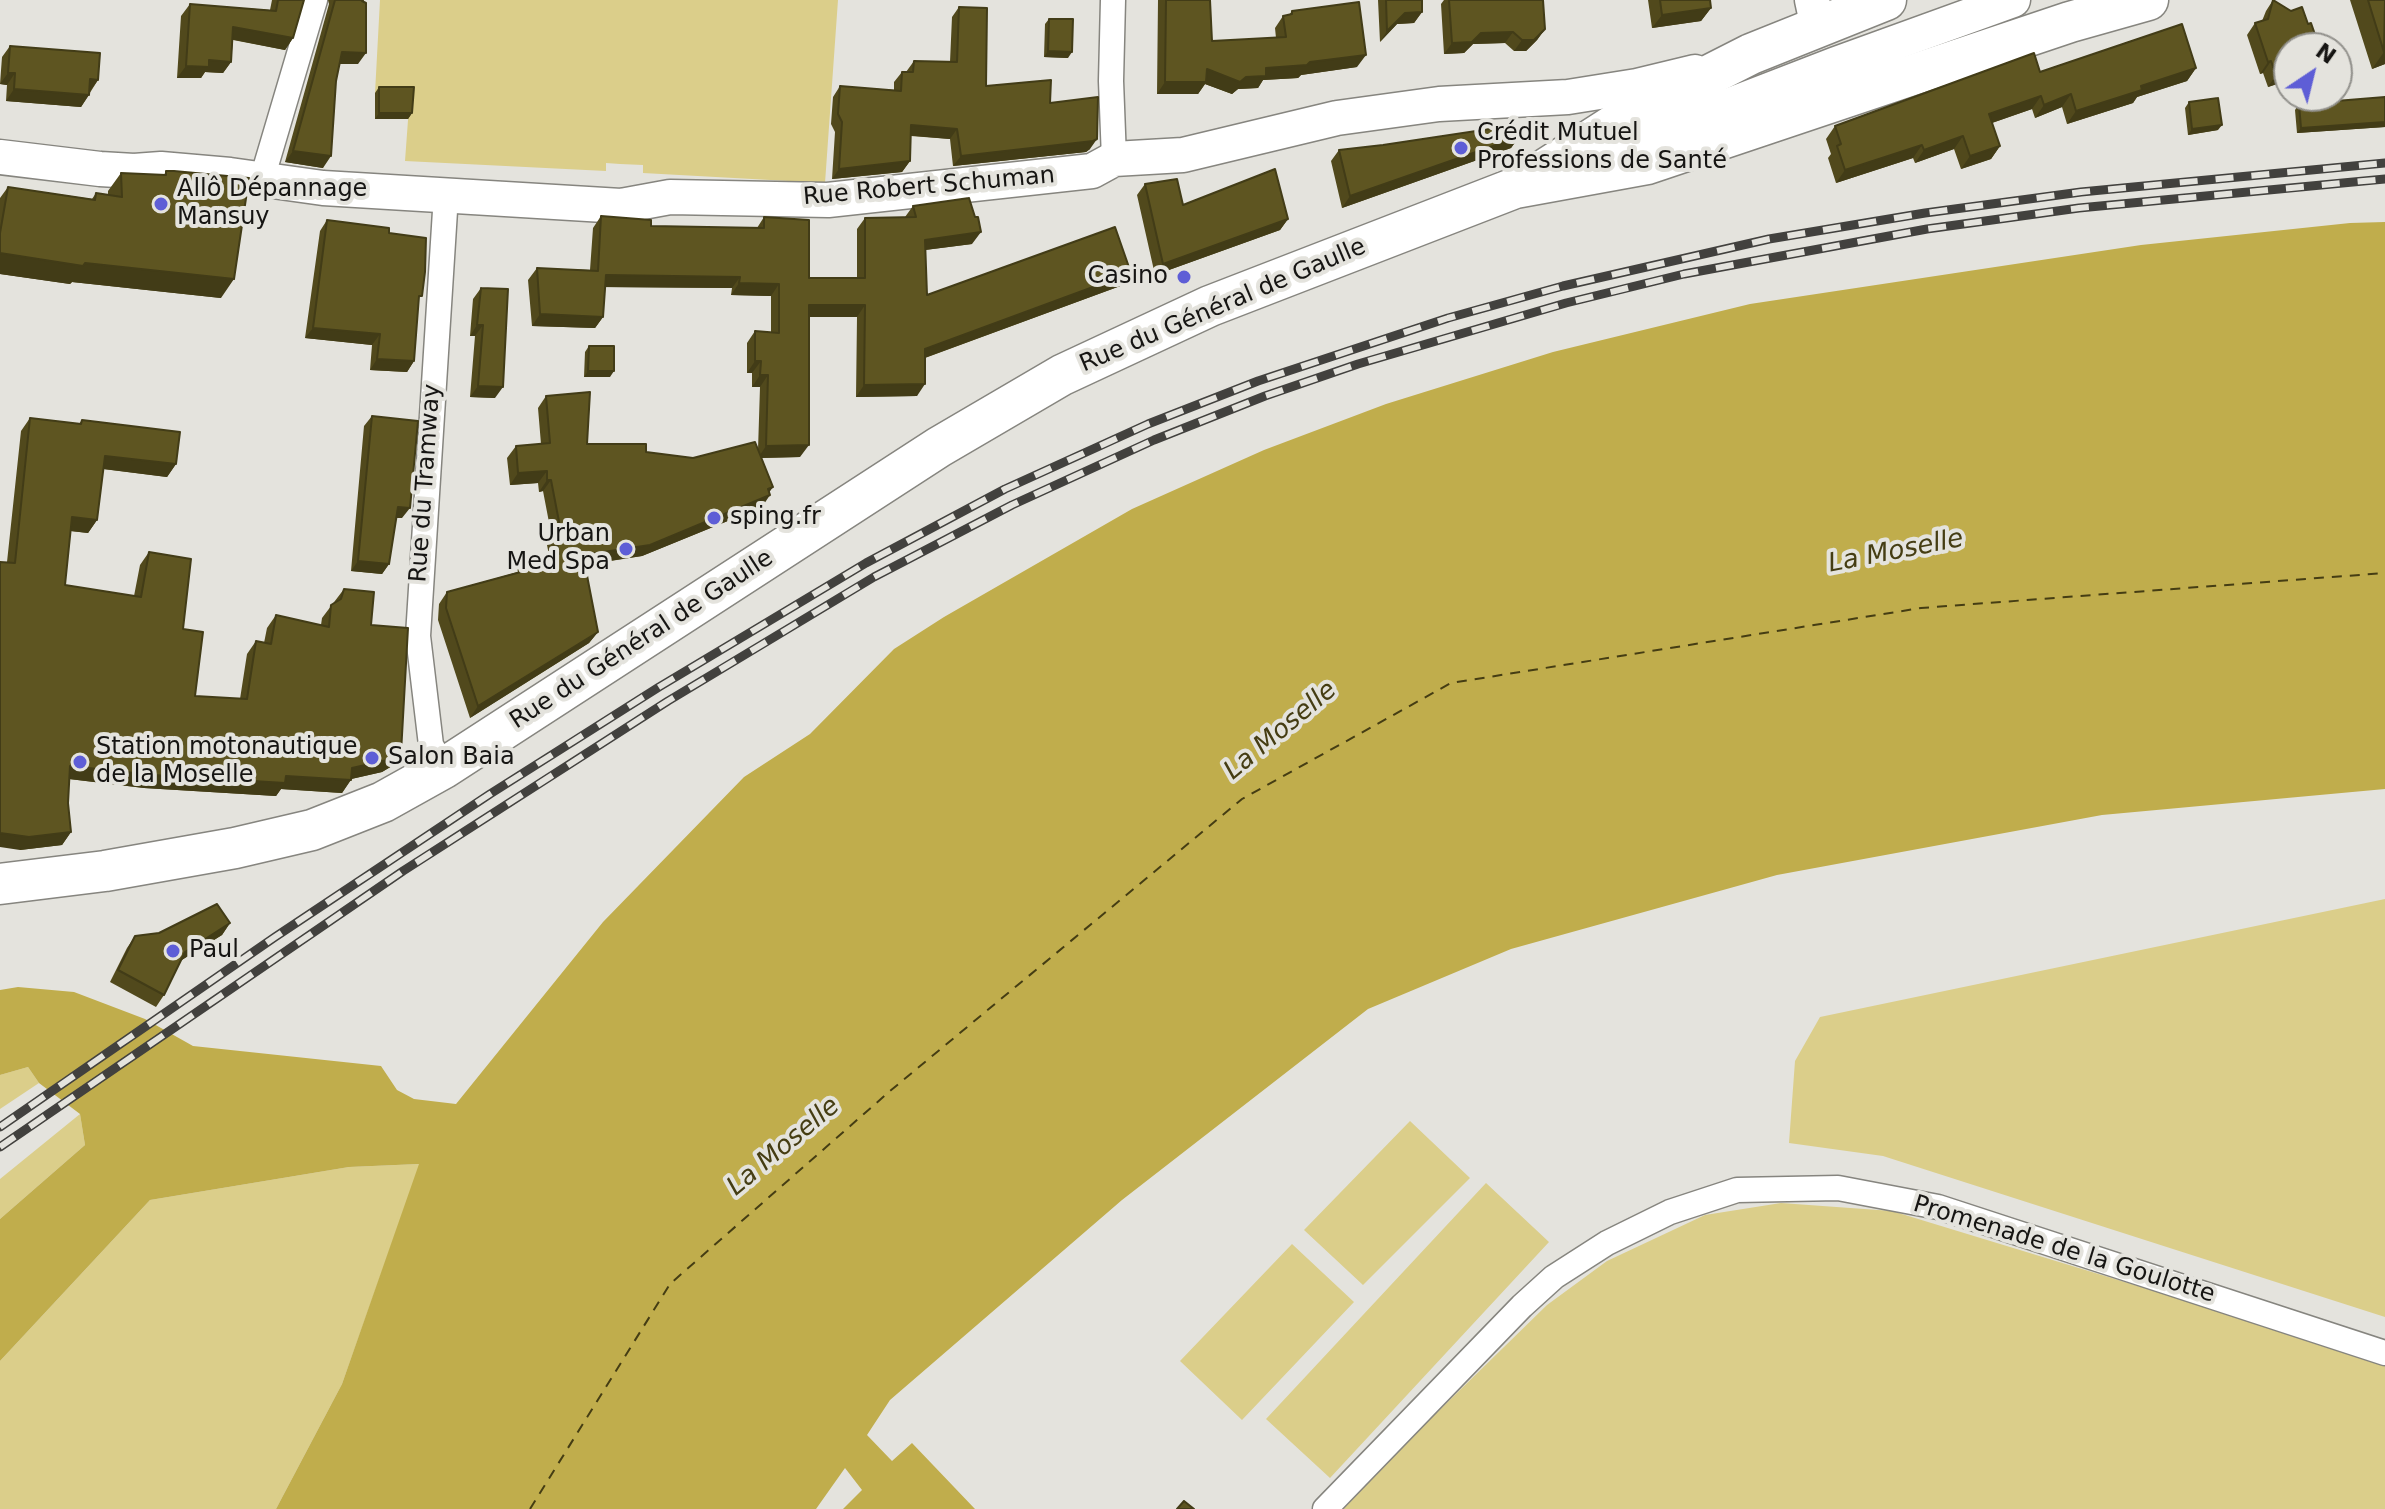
<!DOCTYPE html>
<meta charset="utf-8">
<style>
body{margin:0}
#map{position:relative;width:2385px;height:1509px;overflow:hidden;background:#e4e3dd;font-family:"DejaVu Sans",sans-serif}
canvas{display:block}
.north{position:absolute;left:2273px;top:32px;width:80px;height:80px;box-sizing:border-box;background:#e4e3dd;border:2px solid #92918c;border-radius:50%;rotate:35deg;font-size:22px;font-weight:700;line-height:32px;text-align:center;color:#161513}
.north::after{content:'';display:block;margin:auto;width:28px;height:36px;background:#5e5ed6;clip-path:polygon(50% 0,100% 100%,50% 72%,0 100%)}
</style>
<div id="map">
<canvas width="2385" height="1509"></canvas>
<div class="north">N</div>
</div>
<script>
const c = document.querySelector('canvas').getContext('2d');
c.lineJoin = 'round';
function fill(path, color) { c.fillStyle = color; c.fill(path, 'evenodd'); }
const shape = rows => new Path2D(rows.map(r => 'M' + r).join(''));
function stroke(path, color, width, dash) { c.strokeStyle = color; c.lineWidth = width; c.lineCap = dash ? 'butt' : 'round'; c.setLineDash(dash || []); c.stroke(path); }
function drawText(font, color, halo, rows, align = 'center') {
  c.font = font + ' "DejaVu Sans",sans-serif'; c.lineWidth = 8; c.setLineDash([]); c.textBaseline = 'middle'; c.strokeStyle = halo; c.fillStyle = color; for (const [text, x, y, turn = 0] of rows) {
    c.save(); c.translate(x, y); c.rotate((+turn || 0) * Math.PI / 180); c.textAlign = isNaN(turn) ? turn : align; if (halo) c.strokeText(text, 0, 0); c.fillText(text, 0, 0); c.restore();
  }
}
const green = shape([
 [380,0,838,0,825,183,643,173,643,165,620,164,606,163,606,171,405,161,410,93,375,93],
 [2385,899,2385,1317,1883,1156,1789,1143,1795,1061,1820,1017],
 [28,1067,39,1083,0,1109,0,1075],
 [80,1114,85,1145,0,1219,0,1179],
 [1410,1121,1470,1178,1363,1285,1304,1230],
 [420,1164,342,1384,276,1509,0,1509,0,1361,150,1200,349,1167],
 [1486,1183,1549,1242,1330,1478,1266,1419],
 [1781,1203,1892,1211,2282,1330,2385,1364,2385,1509,1343,1509,1418,1431,1547,1305,1607,1261,1705,1215],
 [1292,1244,1354,1302,1242,1420,1180,1361]
]);
const water = shape([
 [2385,222,2385,789,2102,815,1777,875,1511,949,1368,1009,1122,1200,890,1400,867,1435,892,1461,912,1443,975,1509,843,1509,862,1490,845,1468,816,1509,276,1509,342,1384,419,1164,349,1167,150,1200,0,1361,0,1219,85,1145,80,1114,39,1083,28,1067,0,1075,0,990,18,987,74,992,145,1019,193,1046,381,1066,397,1090,414,1099,456,1104,603,922,744,777,810,734,894,649,944,617,1132,509,1264,450,1386,404,1553,352,1750,304,2141,245,2350,223]
]);
const ferry = shape([
 [530,1509,670,1284,890,1091,1242,799,1451,683,1921,608,2385,573]
]);
const street = shape([
 [1113,0,1111,81,1114,159],
 [262,179,315,0],
 [444,768,431,745,418,636,446,195],
 [1325,1509,1522,1306,1554,1277,1607,1243,1670,1212,1737,1190,1838,1188,1938,1207,2385,1353]
]);
const secondary = shape([
 [1812,0,1818,28],
 [0,157,100,169,134,171,161,169,230,175,323,188,621,206,670,197,828,200,1092,171,1114,159,1183,155,1337,118,1439,104,1568,97,1637,86,1695,72],
 [1572,166,1836,64,2013,0]
]);
const primary = shape([
 [1533,177,1623,119,1751,54,1886,0],
 [0,884,105,871,235,848,312,830,383,802,444,768,939,447,1062,375,1210,306,1515,188,1647,164,2070,22,2148,0]
]);
const rail = shape([
 [0,1127,275,937,490,794,659,687,866,563,1005,489,1148,424,1258,381,1448,318,1563,286,1769,239,1925,213,2081,192,2385,163],
 [0,1147,403,871,668,701,874,577,1012,505,1154,440,1265,396,1358,364,1566,303,1684,274,1927,229,2079,208,2385,179]
]);
const wall = shape([
 [272,0,304,0,293,38,285,50,233,40,231,62,223,73,205,72,201,78,177,78,181,16,190,4,270,10],
 [328,0,363,0,358,64,339,64,323,168,285,162,329,4],
 [1158,0,1210,0,1212,41,1276,38,1275,28,1283,16,1289,15,1292,11,1357,67,1301,75,1298,78,1263,80,1258,88,1238,89,1232,94,1205,84,1198,94,1157,94],
 [1378,0,1422,0,1422,12,1414,23,1397,24,1380,42],
 [1444,0,1543,0,1545,29,1537,40,1526,51,1514,51,1505,43,1473,44,1464,53,1444,54,1441,4],
 [1648,0,1710,0,1711,8,1701,21,1652,28],
 [2273,0,2289,48,2289,80,2268,87,2263,73,2260,74,2247,35,2255,23,2262,21,2266,11],
 [2350,0,2385,0,2385,64,2372,69],
 [959,7,986,86,1050,103,1090,149,1086,152,953,166,950,139,911,136,910,161,902,172,832,179,835,132,831,124,833,97,840,86,894,90,894,82,902,72,906,72,914,61,950,62,952,17],
 [1049,19,1068,58,1044,57,1045,24],
 [10,46,98,80,81,107,6,101,7,85,0,84,2,57],
 [2196,68,2187,81,2137,97,2133,103,2067,124,2062,107,2035,118,2032,109,1992,123,2000,146,1991,159,1961,169,1954,149,1915,163,1913,158,1836,183,1828,158,1831,154,1826,139,1835,126,2040,72],
 [379,87,412,113,408,119,375,119,375,93],
 [2385,97,2385,127,2297,133,2295,110,2299,104],
 [2189,102,2218,130,2188,135,2185,108],
 [1519,137,1511,148,1342,208,1331,161,1339,150],
 [166,171,221,298,72,282,70,284,0,274,0,198,8,187,92,199,96,193,108,195,108,191,121,173,164,175],
 [1145,184,1183,205,1288,219,1280,230,1155,275,1137,195],
 [913,206,972,244,925,250,927,295,1131,273,1123,285,925,358,917,396,856,397,857,317,809,317,800,457,761,458,769,492,762,507,642,556,585,565,598,632,589,643,470,718,438,620,439,604,447,592,518,572,517,568,525,557,549,555,547,545,552,538,543,491,539,492,538,483,510,485,507,458,516,446,541,444,538,408,546,396,587,444,693,458,758,450,760,387,752,387,752,373,747,373,747,343,755,331,771,332,771,296,731,295,732,288,605,287,603,317,595,328,532,326,528,280,537,268,590,270,593,228,601,216,651,226,757,228,764,217,809,278,857,278,857,229,865,218,905,217],
 [327,220,389,233,414,361,407,372,370,370,372,345,305,338,320,231],
 [481,288,495,398,470,397,475,336,470,336,473,299],
 [589,346,610,377,584,377,585,352],
 [372,416,402,518,396,518,389,564,382,574,351,571,364,426],
 [30,418,79,424,82,420,176,464,167,477,103,469,97,520,88,533,70,531,65,585,134,596,140,565,149,552,183,629,195,696,240,699,247,654,256,641,264,643,267,628,276,615,321,625,322,618,344,589,371,625,392,766,382,772,351,779,342,793,281,789,276,796,144,788,69,779,68,803,71,832,62,845,20,850,7,562,21,431],
 [230,923,222,935,180,961,164,995,156,1007,110,982,127,948,135,936]
]);
const shadedWall = shape([
 [1711,8,1701,21,1652,28,1662,15],
 [1422,12,1414,23,1397,24,1380,42,1387,31,1405,13],
 [233,27,293,38,285,50,225,38],
 [1545,29,1537,40,1526,51,1514,51,1522,40],
 [1513,32,1505,43,1473,44,1464,53,1444,54,1452,43,1481,33],
 [1048,51,1072,52,1068,58,1044,57],
 [2385,51,2385,64,2372,69,2384,52],
 [342,52,366,53,358,64,334,64],
 [1366,55,1357,67,1301,75,1298,78,1263,80,1258,88,1238,89,1232,94,1205,84,1198,94,1157,94,1165,82,1207,69,1246,77,1266,68],
 [209,60,231,62,223,73,205,72,201,78,177,78,186,66],
 [2271,61,2263,73,2260,74,2268,62],
 [2196,68,2187,81,2137,97,2133,103,2067,124,2076,111,2141,86],
 [2289,71,2289,80,2268,87,2276,75],
 [8,73,15,73,7,85,0,84],
 [90,79,98,80,90,91],
 [14,89,89,95,81,107,6,101],
 [2071,94,2062,107,2035,118,2044,105],
 [2041,96,2032,109,1980,127,1989,114],
 [379,113,412,113,408,119,375,119],
 [2385,122,2385,127,2297,133,2301,128],
 [911,125,957,129,950,139,904,135],
 [2222,125,2218,130,2188,135,2192,129],
 [1963,136,1954,149,1915,163,1924,150],
 [1519,137,1511,148,1342,208,1350,196],
 [1097,139,1090,149,1086,152,953,166,961,156],
 [1922,145,1913,158,1836,183,1845,170],
 [2000,146,1991,159,1961,169,1970,156],
 [293,151,331,156,323,168,285,162],
 [910,161,902,172,832,179,839,169],
 [1288,219,1280,230,1155,275,1163,264],
 [981,232,972,244,917,251,925,240],
 [0,253,234,279,221,298,72,282,70,284,0,274],
 [1131,273,1123,285,916,361,925,349],
 [606,275,740,277,732,288,598,287],
 [739,283,779,284,771,296,731,295],
 [809,305,865,305,857,317,800,317],
 [540,314,603,317,595,328,532,326],
 [477,325,483,325,475,336,470,336],
 [313,328,380,334,372,345,305,338],
 [377,359,414,361,407,372,370,370],
 [755,361,761,361,752,373,747,373],
 [588,371,614,371,610,377,584,377],
 [760,375,768,375,760,387,752,387],
 [925,384,917,396,856,397,864,385],
 [478,386,503,387,495,398,470,397],
 [809,445,800,457,758,458,766,446],
 [105,456,176,464,167,477,96,468],
 [547,471,538,483,510,485,518,473],
 [547,480,551,480,543,491,539,492],
 [773,487,766,497,770,495,762,507,642,556,575,566,583,555],
 [398,507,410,508,402,518,390,517],
 [72,517,97,520,88,533,63,530],
 [358,561,389,564,382,574,351,571],
 [598,632,589,643,470,718,478,706],
 [401,753,392,766,382,772,347,780,351,780,342,793,281,789,276,796,144,788,61,778,70,766,286,776,352,768],
 [71,832,62,845,20,850,0,847,0,833],
 [230,923,222,935,177,963,185,952]
]);
const building = shape([
 [278,0,304,0,293,38,233,27,231,62,209,60,209,67,186,66,190,4,276,11,278,0],
 [335,0,363,0,362,1,366,3,366,53,342,52,336,81,331,156,293,151,335,0],
 [1166,0,1210,0,1212,41,1286,37,1283,16,1292,14,1292,11,1359,2,1366,55,1310,62,1307,65,1266,68,1266,76,1246,77,1240,82,1207,69,1206,82,1165,82,1166,0],
 [1386,0,1422,0,1422,12,1405,13,1387,31,1386,0],
 [1449,0,1543,0,1545,29,1534,40,1522,40,1513,32,1481,33,1472,42,1452,43,1449,0],
 [1660,0,1710,0,1711,8,1662,15,1660,0],
 [2273,0,2291,11,2302,7,2308,24,2311,23,2319,46,2313,48,2289,48,2289,71,2276,75,2271,61,2268,62,2255,23,2268,19,2273,0],
 [2368,0,2385,0,2384,52,2368,0],
 [959,7,987,8,986,86,1051,80,1050,103,1098,97,1097,139,1093,141,961,156,957,129,911,125,910,161,839,169,842,122,838,114,840,86,901,91,902,72,913,72,914,61,957,62,959,7],
 [1049,19,1073,19,1072,52,1048,51,1049,19],
 [2182,24,2196,68,2141,86,2142,90,2076,111,2071,94,2044,105,2041,96,1989,114,2000,146,1970,156,1963,136,1924,150,1922,145,1845,170,1837,146,1841,144,1835,126,2034,53,2040,72,2182,24],
 [10,46,100,53,98,80,90,79,89,95,14,89,15,73,8,73,10,46],
 [379,87,414,87,412,113,379,113,379,87],
 [2385,97,2385,122,2301,128,2299,104,2385,97],
 [2218,98,2222,125,2192,129,2189,102,2218,98],
 [1516,125,1519,137,1350,196,1339,150,1383,145,1516,125],
 [1275,169,1288,219,1163,264,1145,184,1177,179,1183,205,1275,169],
 [166,171,174,171,249,178,234,279,85,263,83,266,0,253,0,233,8,187,95,200,96,193,122,197,121,173,166,175,166,171],
 [969,198,975,217,978,217,981,232,925,240,927,295,1115,227,1131,273,925,349,925,384,864,385,865,305,809,305,809,445,766,446,768,375,760,375,761,361,755,361,755,331,779,333,779,284,739,283,740,277,606,275,603,317,540,314,537,268,598,271,601,216,651,220,651,226,764,228,764,217,809,220,809,278,865,278,865,218,916,217,913,206,969,198],
 [327,220,389,228,389,233,426,238,425,272,422,296,419,296,414,361,377,359,380,334,313,328,327,220],
 [481,288,508,289,503,387,478,386,483,325,477,325,481,288],
 [589,346,614,346,614,371,588,371,589,346],
 [590,392,587,444,646,444,646,452,693,458,755,442,773,487,768,489,770,495,650,545,583,555,598,632,478,706,446,608,447,592,528,570,525,557,559,554,555,533,561,532,551,480,547,480,547,471,518,473,516,446,550,443,546,396,590,392],
 [372,416,418,421,410,508,398,507,389,564,358,561,372,416],
 [30,418,81,424,82,420,180,432,176,464,105,456,97,520,72,517,65,585,141,597,149,552,191,559,183,629,203,632,195,696,247,699,256,641,271,644,276,615,329,627,331,605,341,599,344,589,374,592,371,625,408,628,401,753,392,759,352,768,351,780,286,776,285,783,153,775,70,766,68,803,71,832,29,837,0,833,0,562,15,563,30,418],
 [217,904,230,923,185,952,164,995,118,970,135,936,159,933,217,904],
 [1184,1501,1194,1509,1177,1509,1184,1501]
]);
const markers = [
 [1461,148,8,"#5e5ed6"],
 [161,204,8,"#5e5ed6"],
 [1184,277,8,"#5e5ed6"],
 [714,518,8,"#5e5ed6"],
 [626,549,8,"#5e5ed6"],
 [372,758,8,"#5e5ed6"],
 [80,762,8,"#5e5ed6"],
 [173,951,8,"#5e5ed6"]
];
const poiNames = [
 ["Crédit Mutuel",1477,134],
 ["Professions de Santé",1477,162],
 ["Allô Dépannage",177,190],
 ["Mansuy",177,218],
 ["Casino",1168,277,"right"],
 ["sping.fr",730,518],
 ["Urban",610,535,"right"],
 ["Med Spa",610,563,"right"],
 ["Station motonautique",96,748],
 ["de la Moselle",96,776],
 ["Salon Baia",388,758],
 ["Paul",189,951]
];
const streetNames = [
 ["Rue Robert Schuman",929,187,-5],
 ["Rue du Général de Gaulle",1223,306,-23],
 ["Rue du Tramway",426,483,-86],
 ["Rue du Général de Gaulle",642,640,-33],
 ["Promenade de la Goulotte",2064,1250,17]
];
const waterNames = [
 ["La Moselle",1896,552,-11],
 ["La Moselle",1281,731,-40],
 ["La Moselle",784,1147,-40]
];
fill(green, '#dbce8a');
fill(water, '#c0ad4c');
stroke(ferry, '#453d13', 2, [10, 8]);
stroke(street, '#86857f', 27);
stroke(secondary, '#86857f', 37);
stroke(primary, '#86857f', 43);
stroke(street, '#fff', 24);
stroke(secondary, '#fff', 34);
stroke(primary, '#fff', 40);
stroke(rail, '#42413e', 9);
stroke(rail, '#e4e3dd', 6, [18]);
fill(wall, '#51491c');
fill(shadedWall, '#423c17');
fill(building, '#5e5521');
stroke(building, '#423c17', 2);
for (const [x, y, r, color] of markers) { const dot = new Path2D(); dot.arc(x, y, r, 0, 2 * Math.PI); c.fillStyle = color; c.fill(dot); stroke(dot, '#e4e3dd', 3); }
drawText('24px', '#161513', '#e4e3dd', poiNames, 'left');
drawText('24px', '#161513', '#e4e3dd', streetNames);
drawText('italic 26px', '#453d13', '#e4e3dd', waterNames);
</script>
